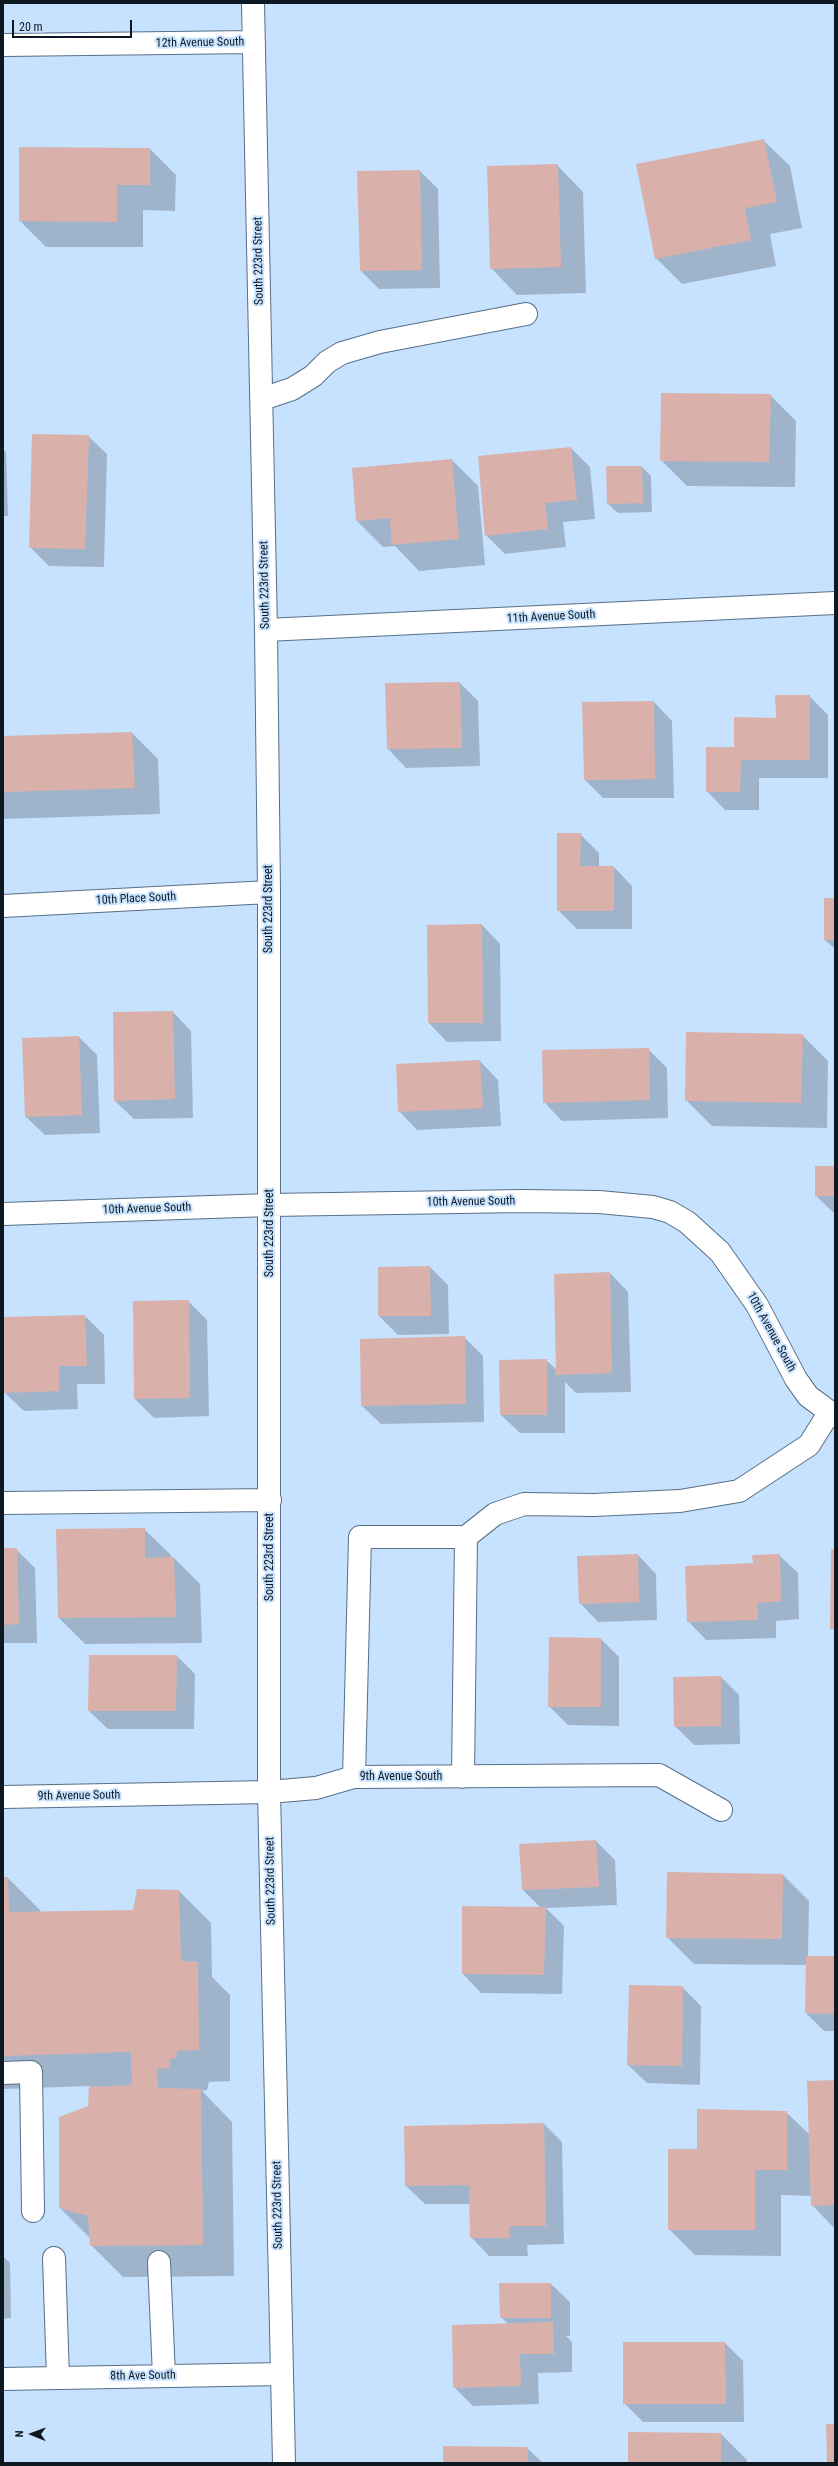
<!DOCTYPE html>
<style>
body{margin:0}
#map{position:relative;width:838px;height:2466px;overflow:hidden;background:#c7e2fe;font-family:"Roboto Condensed",sans-serif}
canvas{display:block}
.frame{position:absolute;inset:0;border:4px solid #0e1821;pointer-events:none}
.north{position:absolute;left:12px;top:2414px;width:40px;height:40px;-webkit-text-stroke:3px #c7e2fe;paint-order:stroke;rotate:271deg;font-size:11px;font-weight:700;line-height:16px;text-align:center;color:#0e1821}
.north::after{content:'';display:block;margin:auto;width:14px;height:18px;background:#0e1821;clip-path:polygon(50% 0,100% 100%,50% 72%,0 100%)}
.scale{position:absolute;left:12px;top:20px;width:120px;height:18px;box-sizing:border-box;border:2px solid #0e1821;border-top:0;padding-left:5px;font-size:12px;line-height:14px;white-space:nowrap;color:#0e1821;-webkit-text-stroke:3px #c7e2fe;paint-order:stroke}
</style>
<div id="map">
<canvas width="838" height="2466"></canvas>
<div class="frame"></div>
<div class="north">N</div>
<div class="scale">20 m</div>
</div>
<script>
const c = document.querySelector('canvas').getContext('2d');
c.lineJoin = 'round';
function fill(path, color) { c.fillStyle = color; c.fill(path, 'evenodd'); }
const shape = rows => new Path2D(rows.map(r => 'M' + r).join(''));
function stroke(path, color, width, dash) { c.strokeStyle = color; c.lineWidth = width; c.lineCap = dash ? 'butt' : 'round'; c.setLineDash(dash || []); c.stroke(path); }
function drawText(font, color, halo, rows, align = 'center') {
  c.font = font + ' "Roboto Condensed",sans-serif'; c.lineWidth = 4; c.setLineDash([]); c.textBaseline = 'middle'; c.strokeStyle = halo; c.fillStyle = color; for (const [text, x, y, turn = 0] of rows) {
    c.save(); c.translate(x, y); c.rotate((+turn || 0) * Math.PI / 180); c.textAlign = isNaN(turn) ? turn : align; if (halo) c.strokeText(text, 0, 0); c.fillText(text, 0, 0); c.restore();
  }
}
const shadow = shape([
 [763,140,790,166,802,228,770,234,776,266,682,284,656,258],
 [150,149,176,175,175,211,143,210,143,247,46,247,20,221],
 [557,165,583,192,586,293,517,295,491,268],
 [3,171,4,172,3,236],
 [420,171,438,189,440,288,379,289,361,271],
 [770,395,796,421,795,487,687,486,661,460],
 [88,436,107,454,104,567,49,566,30,547],
 [571,448,590,467,595,519,563,522,566,547,505,554,486,535],
 [3,449,6,452,8,516,3,516],
 [452,460,478,486,485,565,419,571,395,546,383,547,357,521],
 [642,467,651,476,652,512,618,513,608,504],
 [460,683,478,701,480,766,406,768,388,749],
 [809,696,828,715,828,778,759,778,759,810,725,810,707,791,735,748],
 [654,702,672,721,674,798,603,798,585,780],
 [132,733,158,759,160,814,3,819,3,737],
 [580,834,599,853,599,867,614,867,632,886,632,929,577,929,558,910],
 [835,899,835,949,825,940],
 [482,925,500,944,501,1041,447,1042,429,1023],
 [173,1012,191,1031,193,1118,134,1119,115,1101],
 [802,1035,828,1061,827,1128,712,1126,686,1100],
 [79,1037,97,1055,100,1133,45,1135,26,1117],
 [648,1049,667,1068,668,1118,562,1121,544,1102],
 [480,1061,498,1080,501,1126,417,1130,399,1111],
 [835,1167,835,1214,816,1196],
 [430,1267,448,1285,449,1334,398,1335,379,1316],
 [610,1273,628,1292,631,1392,576,1393,565,1382,565,1433,520,1433,501,1415,546,1360,557,1370],
 [188,1301,207,1320,209,1416,154,1418,135,1399],
 [85,1316,104,1335,105,1384,77,1384,78,1409,24,1411,3,1391,3,1330],
 [464,1337,483,1356,484,1422,381,1424,362,1406],
 [144,1529,171,1555,171,1558,174,1558,200,1584,202,1643,85,1644,59,1618],
 [3,1549,16,1549,35,1568,37,1643,3,1643],
 [638,1555,656,1574,657,1620,598,1622,580,1603],
 [779,1555,798,1573,799,1619,776,1621,776,1638,706,1640,688,1621,754,1564],
 [601,1639,619,1657,619,1726,568,1725,549,1706],
 [177,1656,195,1674,194,1729,108,1729,89,1711],
 [721,1677,739,1695,740,1744,694,1745,675,1726],
 [596,1841,615,1860,617,1905,546,1908,564,1926,562,1994,481,1993,463,1974,463,1907,541,1908,523,1890],
 [783,1875,809,1901,808,1957,835,1958,835,2031,824,2031,806,2013,807,1965,694,1964,667,1937],
 [3,1878,8,1878,40,1910,40,1913,134,1911,179,1891,211,1923,212,1977,230,1995,230,2081,209,2082,207,2090,202,2091,232,2122,234,2276,123,2277,91,2245,90,2238,60,2208,89,2107,90,2086,3,2089],
 [682,1987,701,2006,700,2085,647,2083,628,2065],
 [835,2081,835,2229,812,2205,811,2196,781,2195,781,2256,695,2255,669,2229,698,2150,786,2112,810,2135],
 [544,2124,562,2142,564,2244,527,2245,528,2256,489,2256,471,2237,470,2204,425,2204,406,2186],
 [3,2256,10,2263,11,2318,3,2319],
 [551,2284,570,2302,570,2336,566,2336,572,2342,572,2372,538,2373,539,2404,473,2406,454,2387,508,2324,501,2317],
 [725,2343,743,2361,744,2422,643,2422,624,2403],
 [721,2434,747,2460,747,2463,629,2463],
 [527,2448,543,2463,444,2463]
]);
const building = shape([
 [764,139,777,202,745,208,751,240,655,259,636,164],
 [19,147,150,148,150,185,117,185,117,222,19,221],
 [558,164,561,267,490,269,487,166],
 [420,170,422,270,360,271,357,171],
 [661,393,771,394,769,462,660,461],
 [32,434,89,435,85,549,29,548],
 [571,447,577,500,545,503,548,529,485,536,478,456],
 [452,459,459,539,392,545,390,518,356,521,352,468],
 [606,466,642,466,643,503,607,504],
 [460,682,462,748,387,749,385,683],
 [775,695,810,695,810,760,741,760,740,792,706,792,706,747,734,747,734,717,776,718],
 [654,701,655,779,584,780,582,702],
 [132,732,135,788,3,792,3,736],
 [557,833,581,833,580,866,614,866,614,911,557,911],
 [824,898,835,898,835,940,824,940],
 [482,924,483,1023,428,1023,427,925],
 [173,1011,175,1099,114,1101,113,1012],
 [686,1032,803,1034,801,1103,685,1101],
 [79,1036,82,1115,25,1117,22,1038],
 [649,1048,650,1100,543,1103,542,1050],
 [480,1060,483,1108,398,1112,396,1064],
 [815,1166,835,1166,835,1196,815,1196],
 [430,1266,431,1316,378,1316,378,1267],
 [610,1272,612,1373,556,1375,554,1274],
 [189,1300,190,1398,134,1399,133,1301],
 [85,1315,87,1366,59,1366,59,1391,4,1393,3,1317],
 [465,1336,466,1404,361,1406,360,1339],
 [547,1359,547,1415,500,1415,499,1360],
 [145,1528,145,1558,174,1557,176,1617,58,1618,56,1529],
 [3,1548,17,1548,19,1624,3,1625],
 [831,1549,835,1549,835,1629,830,1629],
 [638,1554,639,1602,579,1604,577,1556],
 [780,1554,781,1601,757,1603,758,1620,687,1622,685,1566,753,1563,752,1555],
 [549,1637,601,1638,601,1707,548,1707],
 [89,1655,177,1655,176,1711,88,1711],
 [721,1676,721,1726,674,1727,673,1677],
 [596,1840,599,1887,522,1890,519,1844],
 [667,1872,783,1874,782,1939,666,1938],
 [3,1877,8,1877,9,1912,133,1910,137,1889,179,1890,181,1961,198,1962,199,2050,177,2051,176,2058,170,2059,169,2068,157,2069,158,2088,201,2089,203,2245,90,2246,88,2216,59,2208,59,2117,88,2106,89,2087,132,2085,131,2052,3,2056],
 [462,1906,546,1907,544,1975,462,1974],
 [806,1956,835,1956,835,2014,805,2013],
 [629,1985,683,1986,682,2066,627,2065],
 [835,2080,835,2205,811,2206,807,2081],
 [697,2109,787,2111,787,2170,755,2170,755,2230,668,2230,668,2149,697,2149],
 [544,2123,546,2226,509,2226,510,2238,470,2238,469,2185,405,2186,404,2126],
 [499,2283,551,2283,551,2318,500,2318],
 [553,2322,554,2354,520,2354,521,2386,453,2388,452,2325],
 [623,2342,725,2342,726,2404,623,2404],
 [826,2424,835,2424,835,2463,827,2463],
 [628,2432,721,2433,721,2463,628,2463],
 [443,2446,528,2447,528,2463,443,2463]
]);
const minor = shape([
 [253,3,266,630,269,892,269,1792,284,2463],
 [3,45,254,42],
 [262,399,292,389,313,376,327,362,342,353,380,342,526,314],
 [266,630,835,603],
 [3,906,269,892],
 [3,1214,270,1205,522,1201,599,1202,653,1207,670,1212,687,1222,720,1252,757,1305,796,1379,808,1396,835,1416],
 [3,1503,270,1500],
 [466,1537,495,1514,524,1504,594,1505,680,1501,739,1491,809,1445,829,1413],
 [354,1777,360,1537,466,1537,463,1777],
 [3,1797,269,1792,316,1788,354,1777,659,1775,721,1810],
 [3,2073,31,2072,33,2211],
 [54,2258,58,2378],
 [159,2262,164,2376],
 [3,2379,282,2374]
]);
const streetNames = [
 ["12th Avenue South",200,43,-1],
 ["South 223rd Street",259,261,-91],
 ["South 223rd Street",265,585,-91],
 ["11th Avenue South",551,617,-3],
 ["10th Place South",136,899,-3],
 ["South 223rd Street",269,909,-90],
 ["10th Avenue South",471,1202,-1],
 ["10th Avenue South",147,1209,-2],
 ["South 223rd Street",270,1233,-90],
 ["10th Avenue South",771,1332,61],
 ["South 223rd Street",270,1557,-90],
 ["9th Avenue South",401,1777],
 ["9th Avenue South",79,1796,-1],
 ["South 223rd Street",271,1881,-91],
 ["South 223rd Street",278,2205,-91],
 ["8th Ave South",143,2376,-1]
];
fill(shadow, '#0003');
fill(building, '#d9b1aa');
stroke(minor, '#576f87', 24);
stroke(minor, '#fff', 22);
drawText('12px', '#0e1821', '#c7e2fe', streetNames);
</script>
